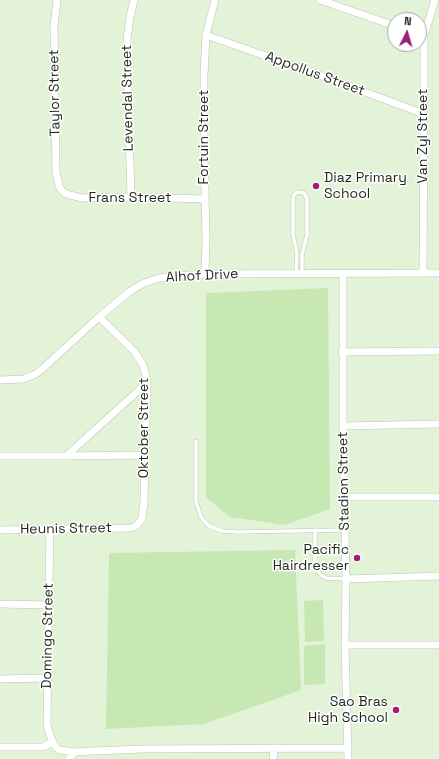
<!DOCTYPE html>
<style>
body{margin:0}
#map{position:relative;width:439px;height:759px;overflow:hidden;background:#e2f3d8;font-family:"Space Grotesk",sans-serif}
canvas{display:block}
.north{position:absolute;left:387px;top:12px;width:40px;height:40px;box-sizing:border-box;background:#fff;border:1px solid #a5a8a4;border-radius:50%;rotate:5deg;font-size:11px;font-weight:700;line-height:16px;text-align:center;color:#1f251c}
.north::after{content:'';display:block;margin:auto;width:14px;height:18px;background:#9c2076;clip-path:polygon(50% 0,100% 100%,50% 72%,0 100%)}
</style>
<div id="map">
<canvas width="439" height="759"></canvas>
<div class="north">N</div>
</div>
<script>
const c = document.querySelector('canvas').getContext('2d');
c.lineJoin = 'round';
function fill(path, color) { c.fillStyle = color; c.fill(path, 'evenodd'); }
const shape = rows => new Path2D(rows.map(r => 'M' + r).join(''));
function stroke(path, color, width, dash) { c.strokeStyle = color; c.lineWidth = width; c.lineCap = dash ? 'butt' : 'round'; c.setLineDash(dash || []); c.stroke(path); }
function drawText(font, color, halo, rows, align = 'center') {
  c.font = font + ' "Space Grotesk",sans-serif'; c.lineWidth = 3; c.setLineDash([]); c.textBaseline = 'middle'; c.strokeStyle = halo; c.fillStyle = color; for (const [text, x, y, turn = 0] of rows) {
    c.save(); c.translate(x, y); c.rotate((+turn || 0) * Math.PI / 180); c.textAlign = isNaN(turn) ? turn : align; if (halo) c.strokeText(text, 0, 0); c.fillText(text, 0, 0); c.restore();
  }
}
const green = shape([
 [328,288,330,509,285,525,230,517,206,497,206,293],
 [295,550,301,690,204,724,106,729,109,553],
 [323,600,324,641,305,642,304,601],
 [325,644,325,684,304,685,304,646]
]);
const lane = shape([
 [296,273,297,254,293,234,293,198,294,195,297,192,304,193,307,198,307,235,302,254,302,274],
 [196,441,196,502,201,517,209,526,222,531,238,532,345,530],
 [315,530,315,563,317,570,321,575,326,578,346,579]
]);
const street = shape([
 [57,0,54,26,56,172,59,186,62,191,66,194,82,198,131,197,205,199],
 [320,0,395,26],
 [206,35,314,73,424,114],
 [131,197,127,62,127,39,130,17,134,0],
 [205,274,206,238,204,148,204,75,206,35,215,0],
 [343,274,343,426,346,579,345,645,348,759],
 [423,274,424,107,424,36,435,0],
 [342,352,439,351],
 [0,380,23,379,34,375,41,370,99,317,129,292,142,284,159,278,175,276,205,274,439,273],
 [343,426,439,424],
 [0,456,66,456,138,391,147,382],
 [66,456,145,455],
 [344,497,439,497],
 [50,529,48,639,47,725,51,738,55,746,59,750,75,752],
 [0,530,131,528,136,526,142,519,144,501,147,382,145,373,143,365,134,351,99,317],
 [346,579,439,576],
 [0,604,48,605],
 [345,645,439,645],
 [0,679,48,678],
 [0,747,43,747,53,742],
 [69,759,75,752,93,751,143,749,348,748],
 [273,759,274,748]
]);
const markers = [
 [316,186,4,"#9c2076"],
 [357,558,4,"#9c2076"],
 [396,710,4,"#9c2076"]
];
const streetNames = [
 ["Appollus Street",315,74,20],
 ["Taylor Street",55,93,-91],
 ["Levendal Street",128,98,-91],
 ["Van Zyl Street",423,136,-90],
 ["Fortuin Street",204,137,-90],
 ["Frans Street",130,198],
 ["Alhof Drive",202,276,-3],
 ["Oktober Street",144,428,-90],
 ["Stadion Street",344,481,-91],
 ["Heunis Street",66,529,-1],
 ["Domingo Street",48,636,-89]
];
const poiNames = [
 ["Diaz Primary",324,178,"left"],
 ["School",324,194,"left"],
 ["Pacific",349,550],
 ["Hairdresser",349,566],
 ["Sao Bras",388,702],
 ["High School",388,718]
];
fill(green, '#c7e8b3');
stroke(lane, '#b9c9af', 4.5);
stroke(street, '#b9c9af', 8);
stroke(lane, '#fff', 3.5);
stroke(street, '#fff', 7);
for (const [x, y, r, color] of markers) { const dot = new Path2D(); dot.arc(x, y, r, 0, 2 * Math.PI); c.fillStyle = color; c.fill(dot); stroke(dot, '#fff', 1.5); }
drawText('14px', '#1f251c', '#fff', streetNames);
drawText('14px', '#1f251c', '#fff', poiNames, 'right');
</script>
